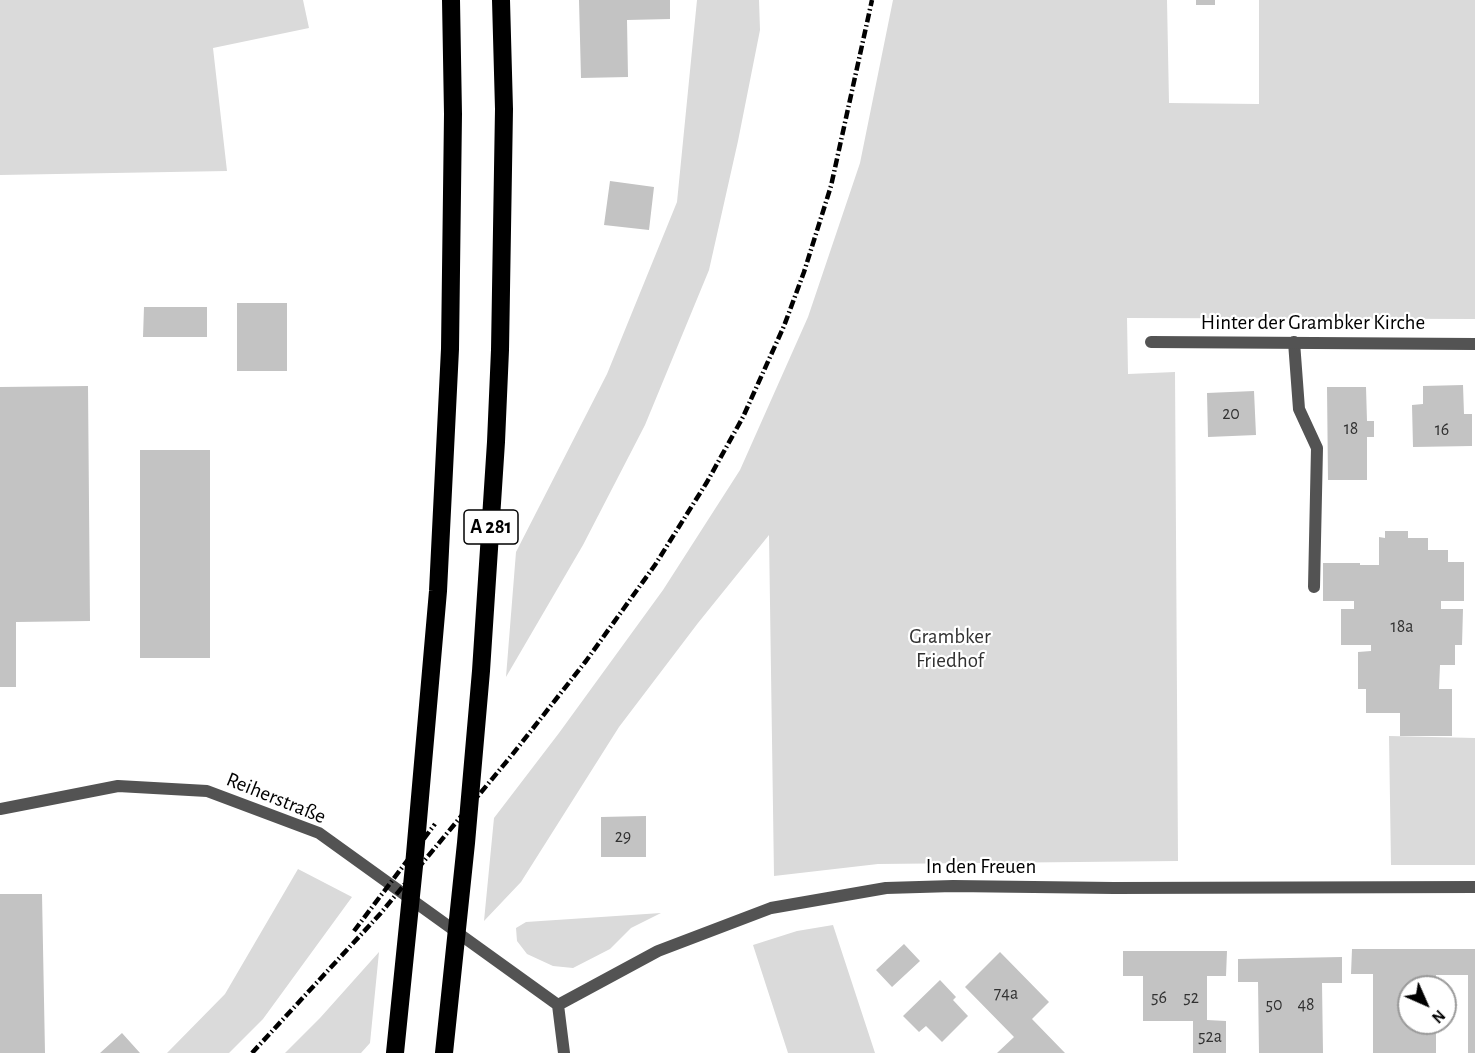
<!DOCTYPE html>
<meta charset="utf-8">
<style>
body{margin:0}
#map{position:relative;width:1475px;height:1053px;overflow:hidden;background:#fff;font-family:"Alegreya Sans",sans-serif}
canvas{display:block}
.north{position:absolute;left:1397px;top:975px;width:60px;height:60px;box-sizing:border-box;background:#fff;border:2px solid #999;border-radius:50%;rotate:135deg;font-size:16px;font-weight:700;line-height:24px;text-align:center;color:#000}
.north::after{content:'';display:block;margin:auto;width:21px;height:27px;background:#000;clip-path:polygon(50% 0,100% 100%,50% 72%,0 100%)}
</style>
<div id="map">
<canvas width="1475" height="1053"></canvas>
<div class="north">N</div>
</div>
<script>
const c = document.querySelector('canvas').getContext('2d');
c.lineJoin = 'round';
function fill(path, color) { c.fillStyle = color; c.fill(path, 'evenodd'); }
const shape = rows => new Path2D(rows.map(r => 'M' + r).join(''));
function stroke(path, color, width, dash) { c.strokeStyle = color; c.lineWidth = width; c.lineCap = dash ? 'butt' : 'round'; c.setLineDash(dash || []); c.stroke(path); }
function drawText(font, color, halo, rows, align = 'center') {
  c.font = font + ' "Alegreya Sans",sans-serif'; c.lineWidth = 4.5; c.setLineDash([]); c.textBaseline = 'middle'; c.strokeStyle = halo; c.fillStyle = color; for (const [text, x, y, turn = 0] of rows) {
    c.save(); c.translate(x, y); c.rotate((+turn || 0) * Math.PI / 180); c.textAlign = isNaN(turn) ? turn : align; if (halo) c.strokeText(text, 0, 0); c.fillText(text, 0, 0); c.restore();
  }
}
const green = shape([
 [0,0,303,0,309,28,213,48,227,171,0,175],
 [697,0,759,0,760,30,738,141,709,270,645,425,583,545,506,677,516,552,607,374,677,202],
 [893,0,1167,0,1169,103,1259,104,1259,0,1475,0,1475,319,1127,318,1128,374,1175,372,1178,861,878,864,774,876,769,535,698,623,619,727,521,882,484,921,494,818,559,733,663,590,740,470,808,317,860,163],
 [1389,736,1475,738,1475,865,1391,865],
 [298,869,352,897,263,1019,229,1053,167,1053,225,994],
 [661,913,631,928,610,949,573,968,553,966,527,954,517,941,516,928,526,922],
 [833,925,875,1053,788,1053,753,945,797,931],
 [379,952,370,1043,361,1053,285,1053,320,1018]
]);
const building = shape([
 [579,0,670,0,670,19,627,20,628,77,581,78],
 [1196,0,1215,0,1215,5,1196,5],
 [610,181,654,187,649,230,604,225],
 [237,303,287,303,287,371,237,371],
 [144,307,207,307,207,337,143,337],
 [1463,385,1464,414,1472,414,1472,446,1413,447,1412,405,1423,404,1423,386],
 [88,386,90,621,16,622,16,687,0,687,0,387],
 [1327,387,1366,387,1367,421,1374,421,1374,437,1367,437,1367,480,1328,480],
 [1254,391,1256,435,1208,437,1207,393],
 [140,450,210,450,210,658,140,658],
 [1385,531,1408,531,1408,538,1428,538,1428,550,1448,550,1448,562,1464,562,1464,601,1441,601,1441,609,1463,609,1462,645,1455,645,1455,665,1440,665,1439,689,1452,689,1452,736,1400,736,1400,713,1366,713,1366,689,1358,689,1358,652,1371,651,1371,645,1341,645,1341,609,1354,609,1354,601,1323,601,1323,563,1360,563,1360,565,1379,565,1379,537,1385,538],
 [646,816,646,857,601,857,601,817],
 [0,894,42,894,45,1053,0,1053],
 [904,944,920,961,892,987,876,970],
 [1352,949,1475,949,1475,1053,1468,1053,1468,975,1436,975,1436,987,1409,987,1409,1023,1436,1023,1436,1053,1373,1053,1373,974,1351,974],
 [1123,951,1227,951,1226,976,1207,976,1207,1020,1226,1021,1226,1053,1193,1053,1193,1021,1143,1021,1143,976,1123,976],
 [1000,952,1049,1002,1032,1019,1065,1053,997,1053,1014,1037,965,987],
 [1342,957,1342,983,1322,983,1323,1053,1259,1053,1258,982,1238,982,1238,959],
 [940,980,956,997,953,1000,968,1016,942,1042,926,1026,919,1032,903,1016],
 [122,1033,140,1053,100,1053]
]);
const service = shape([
 [1294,342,1299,409,1317,448,1314,587]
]);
const minor = shape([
 [1151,342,1475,344],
 [0,809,118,786,207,791,319,833,558,1005],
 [558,1005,658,951,771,908,886,888,953,886,1114,888,1475,887],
 [558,1005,564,1053]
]);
const motorway = shape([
 [395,1053,414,866,438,591,450,349,453,114,451,0],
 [444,1053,466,843,481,671,496,442,500,350,504,109,501,0]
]);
const rail = shape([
 [354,931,435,824],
 [252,1053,380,914,512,755,586,661,655,565,707,482,743,417,784,326,804,272,831,186,872,0]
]);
const numberNames = [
 ["20",1231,414],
 ["18",1351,429],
 ["16",1442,430],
 ["18a",1402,627],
 ["29",623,837],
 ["74a",1006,994],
 ["56",1159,998],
 ["52",1191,998],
 ["50",1274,1005],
 ["48",1306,1005],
 ["52a",1210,1037]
];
const shields = [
 [491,527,54]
];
const shieldNames = [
 ["A 281",491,527]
];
const streetNames = [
 ["Hinter der Grambker Kirche",1313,323],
 ["Reiherstraße",276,798,22],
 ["In den Freuen",981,867]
];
const parkNames = [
 ["Grambker",950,637],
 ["Friedhof",950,661]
];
fill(green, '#dadada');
fill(building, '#c3c3c3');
stroke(service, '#535353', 12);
stroke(minor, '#535353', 12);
stroke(motorway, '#000', 18);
stroke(rail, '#000', 4.5, [9, 3, 1.5, 3]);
drawText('18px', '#313131', null, numberNames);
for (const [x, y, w] of shields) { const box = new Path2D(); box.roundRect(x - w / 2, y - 17, w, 34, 4.5); c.fillStyle = '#fff'; c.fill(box); stroke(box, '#000', 1.5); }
drawText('bold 20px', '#000', null, shieldNames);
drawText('21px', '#000', '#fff', streetNames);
drawText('21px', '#313131', '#fff', parkNames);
</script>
